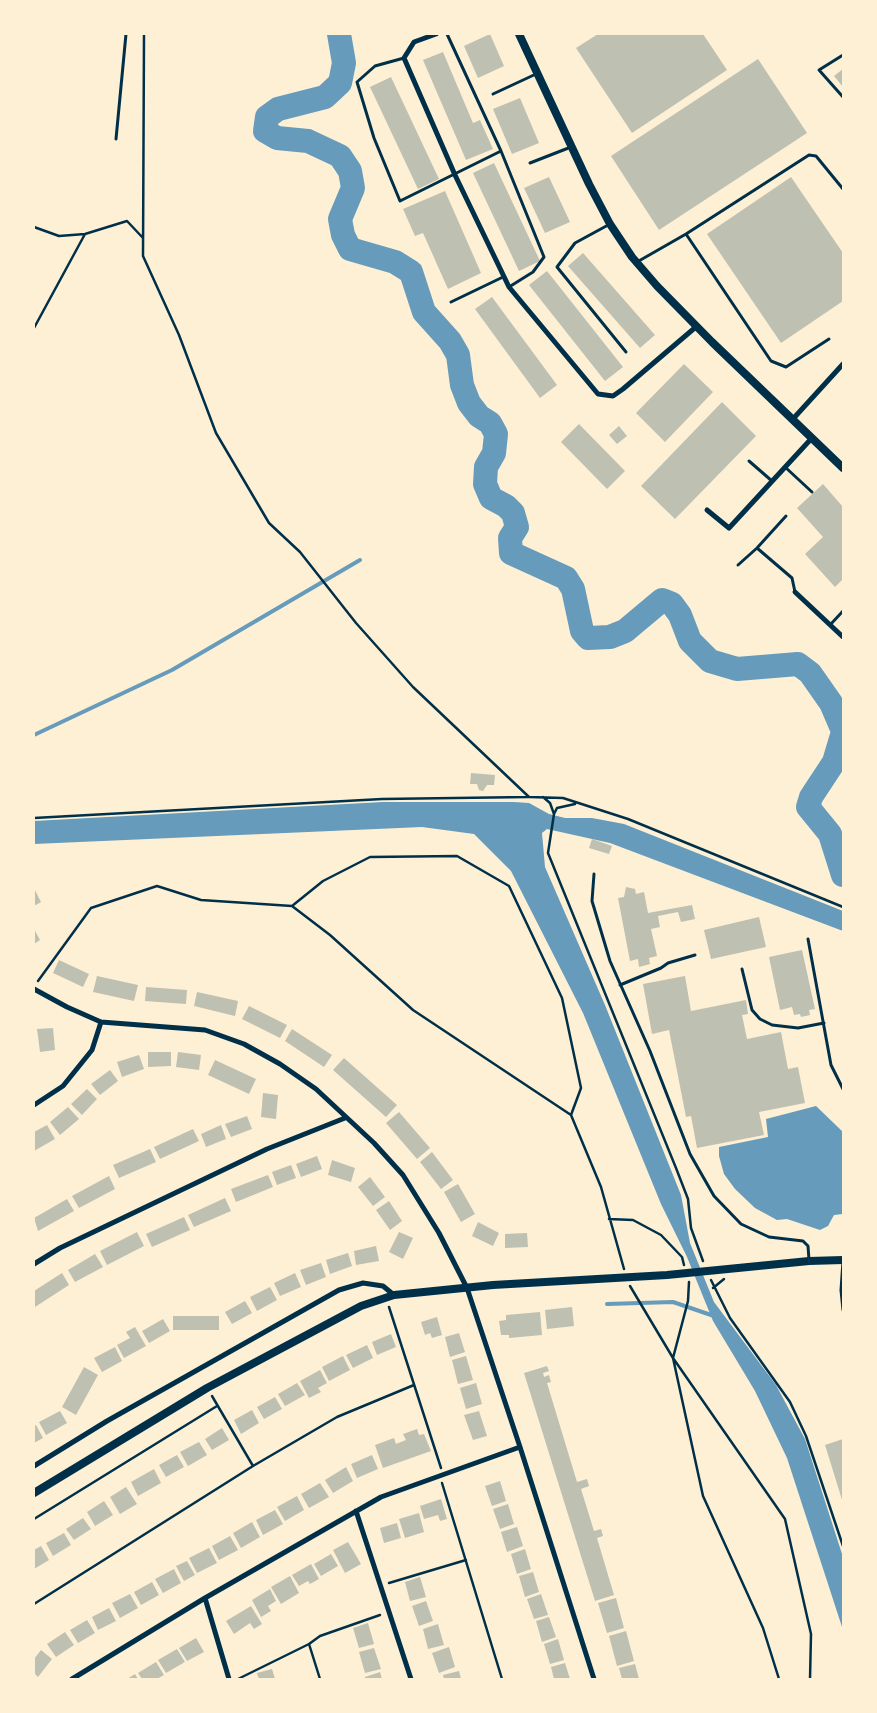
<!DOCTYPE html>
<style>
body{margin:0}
#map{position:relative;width:877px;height:1713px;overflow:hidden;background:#fdf0d5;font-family:"Source Sans 3",sans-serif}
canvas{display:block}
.frame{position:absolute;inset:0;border:35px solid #fdf0d5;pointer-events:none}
</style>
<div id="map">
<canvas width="877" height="1713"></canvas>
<div class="frame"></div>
</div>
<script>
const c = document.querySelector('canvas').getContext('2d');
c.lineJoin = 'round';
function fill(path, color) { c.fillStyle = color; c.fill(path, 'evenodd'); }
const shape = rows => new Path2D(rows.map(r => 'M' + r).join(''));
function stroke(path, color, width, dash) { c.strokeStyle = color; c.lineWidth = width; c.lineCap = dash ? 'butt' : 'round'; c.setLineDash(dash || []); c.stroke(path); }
const water = shape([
 [383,802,514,802,529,803,549,814,565,818,592,818,624,824,843,911,843,931,610,843,547,829,542,833,545,867,605,1005,681,1195,690,1243,714,1302,776,1385,805,1439,843,1557,843,1630,787,1458,755,1391,713,1321,687,1257,661,1204,583,1013,511,871,474,834,422,827,34,844,34,821],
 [816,1106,843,1132,843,1214,834,1215,828,1226,820,1230,787,1219,777,1220,755,1208,735,1189,724,1174,719,1156,719,1147,768,1137,766,1119]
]);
const stream = shape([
 [34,735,172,670,360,560],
 [607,1304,673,1302,714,1316]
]);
const river = shape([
 [339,34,344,63,340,83,325,97,278,109,267,117,265,131,277,138,308,141,340,156,350,171,353,188,340,219,343,235,350,249,395,262,411,272,424,312,450,341,458,355,462,385,469,403,479,416,490,423,496,434,494,453,486,467,485,484,491,498,506,506,513,513,517,527,510,538,511,553,566,578,573,589,582,631,588,638,610,637,625,631,662,600,672,604,680,615,690,641,710,661,737,669,798,664,810,673,831,703,843,731],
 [843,732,834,762,811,797,808,807,830,834,843,875]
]);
const building = shape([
 [490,34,504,66,478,78,464,46],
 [598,34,703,34,727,70,632,133,576,48],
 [443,52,473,123,480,120,493,149,466,160,423,60],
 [758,59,807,133,659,230,611,156],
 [843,69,843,87,834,76],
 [391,77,439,179,418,189,370,87],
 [520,98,539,143,512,154,493,109],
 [494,163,540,261,519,271,473,173],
 [549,177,570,222,545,233,524,188],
 [791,177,843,253,843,301,781,343,707,234],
 [445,191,481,273,448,289,423,233,415,236,403,209],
 [583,253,655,335,640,348,568,266],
 [547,271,623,367,605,381,529,285],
 [492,297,557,385,540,398,475,309],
 [684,364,713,392,665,442,636,413],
 [722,402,756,436,675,519,641,486],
 [579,424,625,471,607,489,561,442],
 [619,426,627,436,617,444,609,435],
 [823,484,843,507,843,579,835,587,805,554,823,537,797,508],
 [471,773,495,775,494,785,487,785,483,791,479,790,477,784,470,784],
 [592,839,612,846,609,854,589,848],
 [626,887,635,889,636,894,644,892,648,913,692,905,695,919,681,922,678,912,658,916,660,927,651,929,657,956,649,958,650,964,639,967,638,959,630,961,618,898,624,897],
 [34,888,41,902,34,906],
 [759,917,766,947,711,959,704,930],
 [34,929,40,940,34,944],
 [802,950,815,1009,809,1010,810,1015,801,1017,800,1014,794,1015,792,1007,780,1010,769,957],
 [59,960,89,974,83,987,53,973],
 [97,976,138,985,134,1001,93,992],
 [685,976,691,1011,746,1000,748,1014,742,1015,747,1039,781,1032,788,1069,798,1067,805,1103,759,1112,764,1135,697,1148,691,1116,686,1117,669,1030,652,1034,643,984],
 [146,987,187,990,186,1004,145,1001],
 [197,992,238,1001,235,1016,194,1006],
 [249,1006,287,1025,280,1038,242,1019],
 [53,1028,55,1050,40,1052,37,1029],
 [292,1029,332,1055,324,1067,285,1041],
 [148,1052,171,1052,171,1066,148,1067],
 [178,1052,201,1055,199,1070,176,1067],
 [139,1055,144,1069,122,1077,117,1062],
 [344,1058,397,1105,386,1117,333,1070],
 [215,1060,256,1079,249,1094,208,1075],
 [110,1070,118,1081,100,1095,91,1084],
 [87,1089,97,1099,82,1115,71,1104],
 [263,1093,278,1095,276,1119,261,1117],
 [68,1107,79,1119,60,1135,50,1122],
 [399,1112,430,1148,417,1159,386,1123],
 [247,1116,252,1129,231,1137,225,1124],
 [47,1125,55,1139,34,1151,34,1132],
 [221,1125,226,1139,206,1147,201,1134],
 [193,1129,199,1141,160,1159,154,1147],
 [150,1149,156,1162,119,1178,113,1165],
 [432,1152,453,1180,441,1189,420,1162],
 [317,1156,322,1169,301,1177,296,1164],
 [332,1160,355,1168,351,1182,328,1175],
 [291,1165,296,1178,277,1185,272,1172],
 [268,1175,273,1187,236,1202,231,1189],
 [109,1176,115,1189,79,1208,72,1196],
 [370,1177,385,1197,373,1206,358,1187],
 [458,1184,475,1214,461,1222,444,1192],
 [225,1198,231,1211,194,1227,188,1215],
 [67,1199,74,1211,38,1231,34,1218],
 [389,1201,402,1221,390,1230,376,1210],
 [184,1217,190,1230,152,1247,146,1234],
 [478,1222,499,1233,493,1246,472,1236],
 [137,1232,144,1246,107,1265,100,1251],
 [399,1232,413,1238,403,1259,389,1252],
 [527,1233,528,1247,505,1248,505,1234],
 [376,1246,379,1261,356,1265,354,1251],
 [348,1253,352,1266,330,1274,326,1260],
 [95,1254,103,1267,75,1282,68,1270],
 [321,1263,326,1277,306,1285,300,1270],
 [62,1273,69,1285,35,1307,34,1291],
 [295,1273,301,1287,280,1296,274,1283],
 [270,1287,277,1300,257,1311,250,1297],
 [245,1301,252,1313,232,1324,225,1312],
 [572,1307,574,1326,547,1329,545,1310],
 [540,1312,542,1335,509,1338,509,1335,501,1335,499,1321,506,1320,506,1315],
 [173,1316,219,1316,219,1330,173,1330],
 [437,1317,442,1335,432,1338,430,1333,425,1335,421,1322],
 [163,1319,170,1331,149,1343,142,1331],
 [135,1327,146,1346,124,1358,117,1345,130,1338,126,1332],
 [459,1333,465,1352,450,1357,445,1337],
 [391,1334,396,1347,377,1355,372,1342],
 [367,1345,373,1358,353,1368,346,1355],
 [115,1347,122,1361,102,1372,94,1358],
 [343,1356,350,1370,329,1381,322,1367],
 [466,1356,473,1380,458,1384,452,1360],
 [547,1366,549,1371,543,1373,544,1377,549,1375,551,1382,547,1383,577,1482,587,1479,589,1486,581,1489,594,1531,601,1529,603,1536,597,1538,614,1595,595,1601,524,1373],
 [84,1367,98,1375,76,1415,62,1407],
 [320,1370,327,1383,318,1388,321,1392,309,1398,300,1381],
 [297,1383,305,1395,285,1406,278,1394],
 [476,1383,482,1404,466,1409,460,1388],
 [275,1397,282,1409,264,1419,257,1407],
 [252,1410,259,1423,241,1434,234,1420],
 [60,1411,67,1423,46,1435,39,1422],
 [479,1411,487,1436,473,1440,464,1415],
 [36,1425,43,1438,34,1443,34,1426],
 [222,1428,229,1440,212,1450,205,1439],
 [417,1429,419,1435,424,1434,431,1451,383,1468,375,1445,394,1438,396,1444,406,1440,403,1434],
 [843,1439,843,1503,825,1445],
 [199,1442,207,1455,188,1466,180,1452],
 [177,1455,184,1467,166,1477,159,1465],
 [372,1455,378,1469,357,1478,351,1464],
 [346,1467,353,1481,333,1493,325,1480],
 [154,1469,161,1483,138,1496,131,1482],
 [500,1481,506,1501,492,1506,485,1486],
 [320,1483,329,1497,309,1508,301,1494],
 [126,1487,137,1504,120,1514,110,1497],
 [297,1496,304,1510,285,1521,277,1507],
 [441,1499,447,1519,440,1521,438,1515,424,1519,420,1506],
 [104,1501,113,1515,95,1526,87,1512],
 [508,1504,514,1524,500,1529,493,1509],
 [275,1510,283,1524,263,1535,256,1520],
 [419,1513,424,1532,405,1538,399,1519],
 [83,1518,91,1529,74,1540,66,1529],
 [252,1522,260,1537,241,1548,233,1533],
 [397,1523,401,1538,384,1543,380,1528],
 [517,1527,523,1546,507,1552,501,1532],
 [64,1533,71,1545,53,1556,46,1543],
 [230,1536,238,1550,219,1560,212,1546],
 [348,1542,361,1564,345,1573,333,1550],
 [41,1546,49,1560,34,1569,34,1550],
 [209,1548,217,1563,197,1573,189,1558],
 [525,1549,531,1569,517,1574,511,1554],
 [331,1554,338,1566,321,1576,314,1564],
 [187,1561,195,1575,184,1581,176,1566],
 [311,1564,319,1579,310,1584,308,1581,299,1586,292,1575],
 [174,1569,181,1583,163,1593,155,1579],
 [533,1572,539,1592,525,1597,519,1576],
 [290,1576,299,1593,281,1604,271,1587],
 [420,1577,426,1597,410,1601,405,1582],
 [152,1582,159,1595,141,1605,134,1592],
 [270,1589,276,1601,268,1606,271,1611,261,1617,252,1600],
 [130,1594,138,1608,120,1618,112,1603],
 [541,1594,548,1615,534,1619,527,1599],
 [616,1598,624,1628,607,1633,598,1603],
 [426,1601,433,1621,419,1626,412,1606],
 [251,1606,262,1624,254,1629,250,1623,234,1634,226,1621],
 [109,1608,116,1621,98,1630,92,1617],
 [549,1617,556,1637,542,1642,536,1621],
 [87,1620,95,1633,78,1643,70,1630],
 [368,1623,374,1644,359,1648,353,1628],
 [438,1624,444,1645,428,1649,423,1629],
 [626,1631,634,1661,617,1666,609,1636],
 [65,1632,74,1645,56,1657,47,1644],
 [196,1638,204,1652,187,1661,179,1648],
 [558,1639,564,1660,550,1664,544,1644],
 [449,1647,455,1667,439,1673,432,1653],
 [374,1648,381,1669,365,1673,359,1652],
 [177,1649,185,1662,166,1673,158,1660],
 [41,1650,52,1659,38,1677,34,1673,34,1659],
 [156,1662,164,1675,157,1679,142,1679,138,1673],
 [565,1663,570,1679,554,1679,551,1667],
 [635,1664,639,1679,622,1679,619,1668],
 [272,1669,275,1679,259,1679,257,1673],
 [459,1671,461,1679,444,1679,443,1675],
 [380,1672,382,1679,365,1679,365,1677],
 [135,1674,138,1679,127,1679]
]);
const path = shape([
 [144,34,143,256,179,335,216,433,269,523,300,552,356,623,413,687,529,797,563,798,628,819,843,907],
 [34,227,59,236,85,234,127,221,143,238],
 [34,328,85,234],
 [543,797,550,803,554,814],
 [575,804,557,808,554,814,548,853,676,1168,688,1199,691,1228,703,1261],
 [34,818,382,799,528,797],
 [292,906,330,935,413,1010,571,1115],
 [38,981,91,908,157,886,201,900,292,906,323,881,370,857,457,856,509,886,562,998,581,1088,571,1115,601,1187,624,1269],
 [609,1219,633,1220,661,1235,682,1257,684,1265],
 [711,1280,730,1318,790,1402,806,1436,843,1546],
 [689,1282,688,1301,673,1358,703,1496,763,1628,779,1679],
 [630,1286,673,1358,785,1519,811,1634,810,1679],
 [713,1288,724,1279],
 [389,1307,441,1468],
 [212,1396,253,1466],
 [442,1483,502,1679],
 [34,1519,217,1406],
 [389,1583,466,1560],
 [34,1604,253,1466,337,1417,414,1385],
 [309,1644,320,1679],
 [238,1679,309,1644,320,1636,380,1615]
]);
const service = shape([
 [447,34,501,151,544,257,533,272,509,287],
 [843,55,819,70,843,97],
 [404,58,375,66,357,82,374,138,400,201,501,151],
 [493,94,536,74],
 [116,139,126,34],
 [530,163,571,147],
 [610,224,575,243,557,267,626,352],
 [686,234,809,155,816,156,843,189],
 [637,262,686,234,771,361,786,367,829,339],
 [451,302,503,277],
 [749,461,772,481],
 [785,467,812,492],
 [786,516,757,548,792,578,795,592],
 [738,565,757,548],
 [830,625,843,611],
 [594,874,592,901,610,961,650,1051,690,1154,714,1196,741,1224,769,1237,803,1241,808,1246,809,1260],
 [808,939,831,1065,843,1089],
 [742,969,752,1010,760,1019,772,1025,798,1028,824,1023],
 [620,985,661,968,668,963,695,955],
 [843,1261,841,1290,843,1310]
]);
const minor = shape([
 [436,34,414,42,404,58,455,175,509,287,598,394,613,396,623,389,697,326],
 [792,420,843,364],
 [707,510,729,528,811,439],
 [795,592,843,637],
 [34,989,67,1007,101,1022,205,1030,244,1044,280,1064,316,1089,374,1143,403,1175,439,1233,467,1288,520,1447,594,1679],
 [34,1105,63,1086,92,1050,101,1022],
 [34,1264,60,1248,267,1149,345,1118],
 [34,1466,107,1421,339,1290,363,1283,383,1286,394,1295],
 [356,1511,411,1679],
 [205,1598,229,1679],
 [72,1679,205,1598,381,1497,520,1447]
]);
const tertiary = shape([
 [519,34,589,184,610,224,632,257,657,286,712,342,843,468],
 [34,1493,207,1388,361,1306,394,1295,493,1285,667,1275,809,1261,843,1260]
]);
fill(water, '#669bbc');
stroke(stream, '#669bbc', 4);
stroke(river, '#669bbc', 24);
fill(building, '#bec0b2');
stroke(path, '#003049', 2.5);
stroke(service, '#003049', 3);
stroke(minor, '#003049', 5);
stroke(tertiary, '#003049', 8);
</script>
